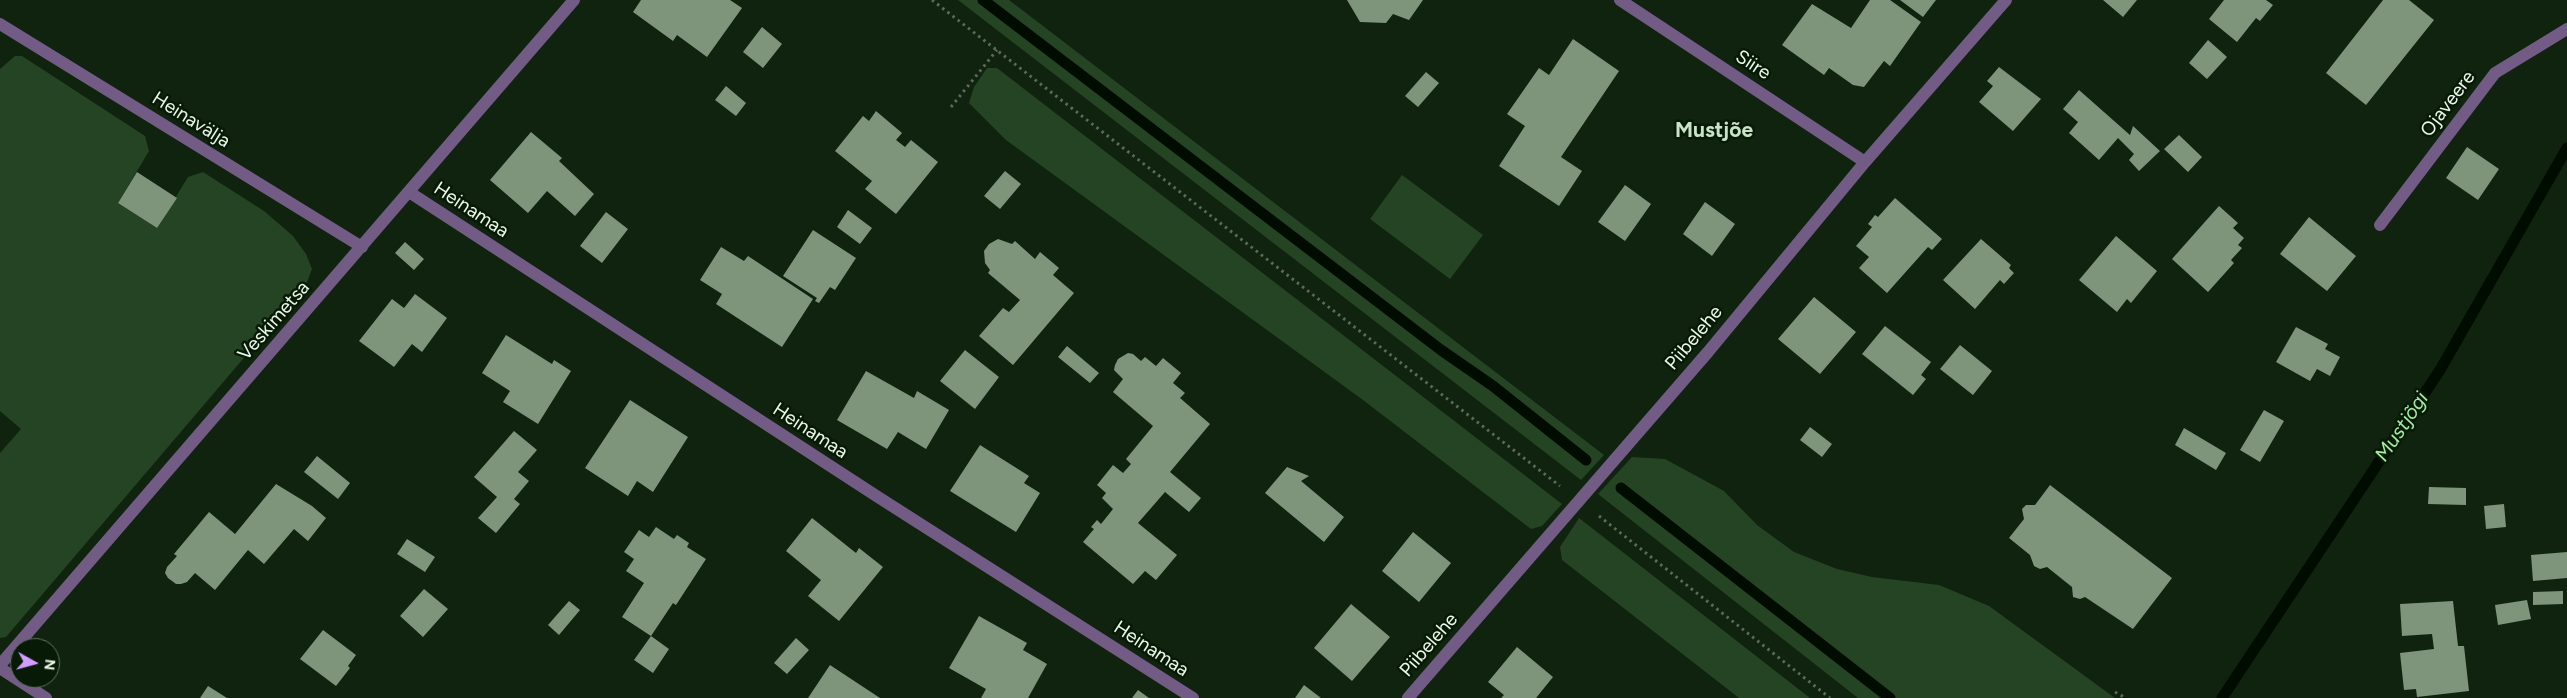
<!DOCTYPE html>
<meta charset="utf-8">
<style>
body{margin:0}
#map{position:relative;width:2567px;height:698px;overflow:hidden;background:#10230f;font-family:Figtree,sans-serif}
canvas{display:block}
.north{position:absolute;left:10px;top:638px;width:50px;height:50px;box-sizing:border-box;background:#071a06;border:1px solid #627261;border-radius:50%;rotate:97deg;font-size:14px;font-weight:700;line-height:20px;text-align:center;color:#ebf7ea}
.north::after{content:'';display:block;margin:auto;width:18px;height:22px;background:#d19dfe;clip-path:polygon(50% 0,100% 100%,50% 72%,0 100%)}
</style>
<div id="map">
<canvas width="2567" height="698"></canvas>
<div class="north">N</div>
</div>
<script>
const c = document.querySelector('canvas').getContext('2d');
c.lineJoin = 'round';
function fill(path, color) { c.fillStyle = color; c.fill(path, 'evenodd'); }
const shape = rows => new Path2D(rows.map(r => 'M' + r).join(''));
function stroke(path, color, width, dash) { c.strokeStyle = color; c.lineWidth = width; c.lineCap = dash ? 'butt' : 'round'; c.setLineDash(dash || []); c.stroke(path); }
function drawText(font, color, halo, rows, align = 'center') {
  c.font = font + ' Figtree,sans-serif'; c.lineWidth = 5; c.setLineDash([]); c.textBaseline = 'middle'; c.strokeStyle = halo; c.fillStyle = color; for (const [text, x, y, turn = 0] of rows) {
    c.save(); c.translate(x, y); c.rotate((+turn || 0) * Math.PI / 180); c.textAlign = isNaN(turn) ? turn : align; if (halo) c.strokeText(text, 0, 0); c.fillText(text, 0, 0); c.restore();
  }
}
const green = shape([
 [958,0,1009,0,1604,455,1581,480],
 [15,56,22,56,145,136,149,151,118,203,157,228,188,177,203,172,264,211,293,236,306,254,312,269,307,282,283,312,6,637,0,638,0,453,21,429,0,411,0,69],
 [987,68,997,68,1562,504,1542,526,1531,529,1363,400,1006,140,969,103,974,87],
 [1402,175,1483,235,1450,279,1370,219],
 [1632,457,1665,459,1724,491,1757,525,1794,552,1837,569,1872,577,1939,585,1989,606,2115,698,1858,698,1598,494],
 [1579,518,1810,698,1739,698,1562,560,1560,547]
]);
const stream = shape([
 [983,0,1441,350,1493,386,1586,460],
 [1621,488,1890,698],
 [2222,698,2440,370,2567,148]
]);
const building = shape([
 [641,0,730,0,742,8,707,57,677,35,673,41,633,12],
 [1347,0,1423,0,1409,20,1393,14,1386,23,1360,22],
 [1870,0,1890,0,1921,22,1890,66,1884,61,1864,87,1853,85,1829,68,1824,75,1782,45,1812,4,1851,28],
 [1900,0,1936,0,1923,17],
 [2103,0,2137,0,2123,17],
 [2224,0,2266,0,2273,5,2260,21,2256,18,2237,42,2209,19],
 [2383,0,2409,0,2434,20,2366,105,2326,73],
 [762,27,782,44,763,68,743,52],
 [1573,39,1619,71,1561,157,1582,171,1559,206,1499,166,1525,126,1507,114,1539,68,1549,75],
 [2208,40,2227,57,2207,79,2189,63],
 [1999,67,2041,99,2013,131,1979,102,1993,86,1987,81],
 [1426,72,1439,83,1418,107,1405,96],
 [726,86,746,103,736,116,715,100],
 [2079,90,2130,135,2133,126,2160,151,2139,171,2129,160,2134,154,2118,138,2099,160,2069,133,2078,122,2063,109],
 [876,111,902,133,896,140,905,147,911,140,938,162,896,214,865,189,872,181,835,151,863,116,869,121],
 [531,132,562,158,559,161,594,194,575,216,547,191,528,213,490,180],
 [2179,135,2202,157,2188,172,2164,149],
 [2467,147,2499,169,2478,200,2446,178],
 [1005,171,1021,184,1000,209,984,196],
 [137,172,177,198,157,228,118,203],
 [1625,185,1651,204,1625,241,1598,222],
 [1895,198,1942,239,1932,250,1928,247,1887,293,1859,268,1869,257,1856,246,1872,227,1868,224,1875,215,1878,217],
 [1705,202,1735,224,1712,256,1683,234],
 [2219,206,2238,223,2233,228,2244,238,2238,245,2242,248,2231,260,2234,263,2208,292,2172,259],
 [848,210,872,228,860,244,837,227],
 [606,212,628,229,602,263,580,246],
 [2309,217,2356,256,2327,291,2280,254],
 [813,230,856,258,835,290,830,287,819,303,815,301,817,298,783,276],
 [2116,236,2157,271,2131,303,2127,299,2117,312,2079,280],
 [998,239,1012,244,1015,241,1035,259,1040,252,1059,268,1053,275,1074,293,1013,365,979,336,1003,308,1009,312,1020,300,988,273,990,270,985,263,984,251,989,244],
 [1981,239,2011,265,2009,268,2014,273,2004,284,2000,280,1975,309,1943,280],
 [405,242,424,259,414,270,395,253],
 [721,247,744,261,748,256,813,299,782,347,716,304,722,294,700,280],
 [415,294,447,318,422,352,412,344,394,367,359,341,392,299,404,308],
 [1814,297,1856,332,1820,374,1778,339],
 [1885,326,1931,362,1921,375,1926,379,1913,395,1862,354],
 [2296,327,2328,344,2325,349,2340,357,2330,376,2317,369,2310,381,2276,362],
 [506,335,552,364,554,360,571,371,538,424,503,402,510,391,482,373],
 [1960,345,1992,371,1973,395,1940,369],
 [1067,346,1099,373,1090,383,1058,357],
 [965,350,999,377,975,409,940,381],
 [1128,353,1133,354,1141,361,1145,357,1156,366,1163,358,1181,373,1173,383,1185,393,1180,398,1210,424,1170,472,1201,498,1189,512,1165,492,1138,523,1177,555,1156,580,1145,571,1133,584,1083,542,1094,529,1091,527,1097,520,1101,524,1113,509,1102,498,1106,493,1097,485,1113,465,1123,473,1131,464,1126,459,1153,426,1113,392,1123,379,1114,370,1115,365,1118,359],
 [866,371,914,398,917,391,949,410,926,449,898,432,887,449,837,420],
 [630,400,688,437,653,492,637,481,628,496,585,468],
 [2264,410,2284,421,2260,462,2240,450],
 [1810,427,1832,444,1822,457,1800,440],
 [2184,428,2226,453,2216,470,2175,445],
 [514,431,537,450,518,472,529,481,514,499,520,504,496,533,478,518,497,497,474,477],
 [980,445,1029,476,1024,483,1040,493,1016,532,950,491],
 [317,456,350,483,338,499,304,472],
 [1287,467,1309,476,1301,481,1344,517,1324,542,1265,493],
 [276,484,312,506,326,518,308,541,294,529,264,564,248,550,215,590,195,573,187,582,181,584,176,584,168,578,165,573,167,567,177,556,174,554,209,512,235,534],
 [2050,485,2172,578,2133,629,2085,597,2080,599,2073,597,2072,587,2047,567,2040,569,2034,566,2030,555,2009,538,2024,519,2022,509,2026,505,2035,505],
 [2429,487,2466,488,2466,505,2428,504],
 [2504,504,2506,527,2486,529,2484,506],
 [812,518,856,553,859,548,883,567,839,621,808,596,821,580,786,551],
 [656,527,674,539,677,535,689,543,687,547,706,559,676,605,673,603,651,636,669,649,653,673,634,660,651,636,622,617,644,583,626,571,634,559,624,552,639,530,649,537],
 [1413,532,1451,563,1419,602,1382,571],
 [407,539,435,557,425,572,397,554],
 [2567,552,2567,578,2533,581,2531,555],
 [424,589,448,609,423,637,400,616],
 [2563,591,2563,604,2533,605,2533,592],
 [2527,600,2531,619,2498,625,2495,605],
 [569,601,580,610,559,635,548,625],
 [2453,601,2458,646,2464,646,2469,691,2417,697,2416,689,2404,690,2400,653,2434,649,2432,634,2402,636,2400,604],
 [1351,604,1390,637,1352,681,1314,648],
 [979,616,1027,643,1023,650,1047,664,1028,698,981,698,986,689,949,668],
 [323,630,356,655,348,666,350,668,336,686,300,659],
 [796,638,809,650,787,674,774,663],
 [1517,647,1553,677,1536,698,1501,698,1504,695,1488,682],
 [830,665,880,698,808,698],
 [1304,685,1321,698,1295,698],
 [208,686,227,698,200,698],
 [1138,690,1149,698,1132,698]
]);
const path = shape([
 [932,0,1560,486],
 [951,107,997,50],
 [1599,516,1830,698],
 [2115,692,2126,698]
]);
const minor = shape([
 [1620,0,1865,162],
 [0,24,362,247],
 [409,192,878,497,1193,698],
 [2380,225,2495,73,2567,29],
 [0,665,574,0],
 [0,668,46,698],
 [1408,698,1708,352,1865,162,2006,0]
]);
const streetNames = [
 ["Siire",1753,65,33],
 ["Ojaveere",2448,104,-53],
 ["Heinavälja",191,120,32],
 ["Heinamaa",471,210,33],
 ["Veskimetsa",274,321,-49],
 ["Piibelehe",1694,338,-50],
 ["Heinamaa",810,431,33],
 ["Piibelehe",1429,645,-49],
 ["Heinamaa",1151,649,33]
];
const waterNames = [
 ["Mustjõgi",2402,427,-56]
];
const quarterNames = [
 ["Mustjõe",1714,131]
];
fill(green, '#254424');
stroke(stream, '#000c00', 11);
fill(building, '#7e957c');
stroke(path, '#5a6b59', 3, [2.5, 4]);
stroke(minor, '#725c86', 12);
drawText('19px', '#ebf7ea', '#071a06', streetNames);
drawText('italic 20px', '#a3eca0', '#071a06', waterNames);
drawText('bold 21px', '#cae3c8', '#071a06', quarterNames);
</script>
